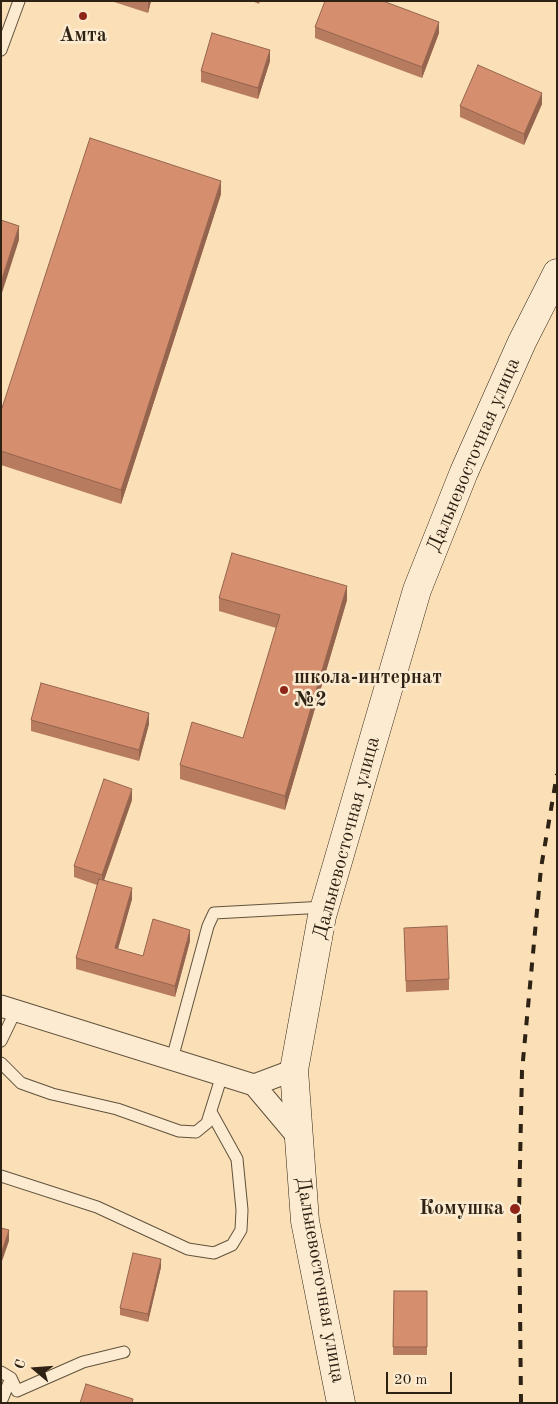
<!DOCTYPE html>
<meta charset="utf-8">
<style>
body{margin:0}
#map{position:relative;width:558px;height:1404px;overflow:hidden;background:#fbe0b7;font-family:"Old Standard TT",serif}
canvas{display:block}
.frame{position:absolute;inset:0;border:2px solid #2d2214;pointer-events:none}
.north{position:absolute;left:10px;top:1344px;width:50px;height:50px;-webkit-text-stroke:4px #fcebd0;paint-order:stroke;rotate:288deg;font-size:14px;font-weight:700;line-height:20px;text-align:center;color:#2d2214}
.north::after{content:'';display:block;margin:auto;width:18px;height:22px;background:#2d2214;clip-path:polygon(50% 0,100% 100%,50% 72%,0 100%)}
.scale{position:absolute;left:386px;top:1372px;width:66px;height:22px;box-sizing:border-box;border:2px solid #2d2214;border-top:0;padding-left:6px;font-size:15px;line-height:18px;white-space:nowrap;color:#2d2214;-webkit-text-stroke:4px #fcebd0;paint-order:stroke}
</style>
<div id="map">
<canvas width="558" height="1404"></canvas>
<div class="frame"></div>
<div class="north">С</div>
<div class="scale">20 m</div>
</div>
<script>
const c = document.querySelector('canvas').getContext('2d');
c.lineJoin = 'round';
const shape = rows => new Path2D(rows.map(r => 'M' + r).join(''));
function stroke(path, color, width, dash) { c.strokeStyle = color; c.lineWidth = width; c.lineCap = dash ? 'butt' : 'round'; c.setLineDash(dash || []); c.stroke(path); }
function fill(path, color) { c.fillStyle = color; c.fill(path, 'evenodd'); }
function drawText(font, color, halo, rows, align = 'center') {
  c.font = font + ' "Old Standard TT",serif'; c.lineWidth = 5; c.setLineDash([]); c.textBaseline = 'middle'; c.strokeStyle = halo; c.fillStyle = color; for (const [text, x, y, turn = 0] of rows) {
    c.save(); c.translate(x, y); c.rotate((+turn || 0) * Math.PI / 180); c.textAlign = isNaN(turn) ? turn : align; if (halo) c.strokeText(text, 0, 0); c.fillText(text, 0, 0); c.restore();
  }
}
const lane = shape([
 [1,50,19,1],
 [1,1041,16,1010],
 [172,1059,208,926,214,913,325,907],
 [1,1063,21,1083,52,1094,117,1109,179,1131,196,1132,207,1123,222,1075],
 [1,1176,97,1207,188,1249,214,1253,232,1245,241,1230,242,1210,237,1159,211,1112],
 [1,1372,11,1378,17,1391,83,1362,124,1352],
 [1,1402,11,1378]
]);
const street = shape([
 [1,1006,254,1085,297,1136],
 [254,1085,294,1070]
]);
const secondary = shape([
 [341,1403,305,1221,294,1070,322,916,417,590,464,472,522,342,557,273]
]);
const rail = shape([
 [521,1403,519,1209,522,1071,541,868,557,774]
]);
const wall = shape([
 [111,1,151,1,148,13],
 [252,1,260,1,259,4],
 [315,27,439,33,422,78,315,38],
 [270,61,258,99,201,82,201,71],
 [542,104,524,145,460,117,460,106],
 [221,194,121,504,1,465,1,411],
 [219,598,347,600,285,810,180,779,180,765,243,738,276,628,219,611],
 [31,720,149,724,139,761,31,731],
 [132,800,104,880,132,899,118,949,143,956,190,941,175,997,76,969,76,958,97,885,74,877,74,866],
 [404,928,449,979,449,990,406,992],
 [161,1267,148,1322,120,1315,120,1308],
 [394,1291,427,1291,427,1355,393,1355]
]);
const shadedWall = shape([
 [148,1,151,1,148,13],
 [439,22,439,33,422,78,422,67],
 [270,50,270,61,258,99,258,88],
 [542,93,542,104,524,145,524,134],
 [221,181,221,194,121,504,121,490],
 [19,226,19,240,1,296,1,282],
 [347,586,347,600,285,810,285,796],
 [149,713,149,724,139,761,139,750],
 [132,789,132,800,102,886,102,875],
 [132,888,132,899,115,959,115,948],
 [190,930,190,941,175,997,175,986],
 [9,1230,9,1241,1,1264,1,1254],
 [161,1259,161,1267,148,1322,148,1314]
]);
const building = shape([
 [325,1,383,1,439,22,422,67,315,27,325,1],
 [212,33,270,50,258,88,201,71,212,33],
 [478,65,542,93,524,134,460,106,478,65],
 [90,138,221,181,121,490,1,451,1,411,90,138],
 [1,220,19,226,1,282,1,220],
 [232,553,347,586,285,796,180,765,192,722,243,738,280,615,219,598,232,553],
 [41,683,149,713,139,750,31,720,41,683],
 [104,779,132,789,102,875,74,866,104,779],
 [99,879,132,888,115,948,143,956,153,919,190,930,175,986,76,958,99,879],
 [447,926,449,979,406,981,404,928,447,926],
 [1,1228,9,1230,1,1254,1,1228],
 [133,1253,161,1259,148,1314,120,1308,133,1253],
 [394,1291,427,1291,427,1347,393,1347,394,1291],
 [86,1384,133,1399,132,1403,80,1403,86,1384]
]);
const markers = [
 [83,16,5,"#8f2418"],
 [284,690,5,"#8f2418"],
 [515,1209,6,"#8f2418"]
];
const poiNames = [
 ["Амта",83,36],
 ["школа-интернат",294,678,"left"],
 ["№2",294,701,"left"],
 ["Комушка",504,1209,"right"]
];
const streetNames = [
 ["Дальневосточная улица",474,455,-67],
 ["Дальневосточная улица",347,838,-75],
 ["Дальневосточная улица",320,1280,80]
];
stroke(lane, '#60523d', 13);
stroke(street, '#60523d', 23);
stroke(secondary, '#2d2214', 29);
stroke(lane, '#fcebd0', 11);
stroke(street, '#fcebd0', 21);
stroke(secondary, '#fcebd0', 28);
stroke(rail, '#2d2214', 4, [9, 9]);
fill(wall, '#b77b5f');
fill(shadedWall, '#95644e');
fill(building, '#d58f6f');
stroke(building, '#95644e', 1);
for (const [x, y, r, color] of markers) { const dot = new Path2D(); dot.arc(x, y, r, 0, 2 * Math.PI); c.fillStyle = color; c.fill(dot); stroke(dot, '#fcebd0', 2); }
drawText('bold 20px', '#2d2214', '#fcebd0', poiNames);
drawText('20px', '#2d2214', '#fcebd0', streetNames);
</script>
